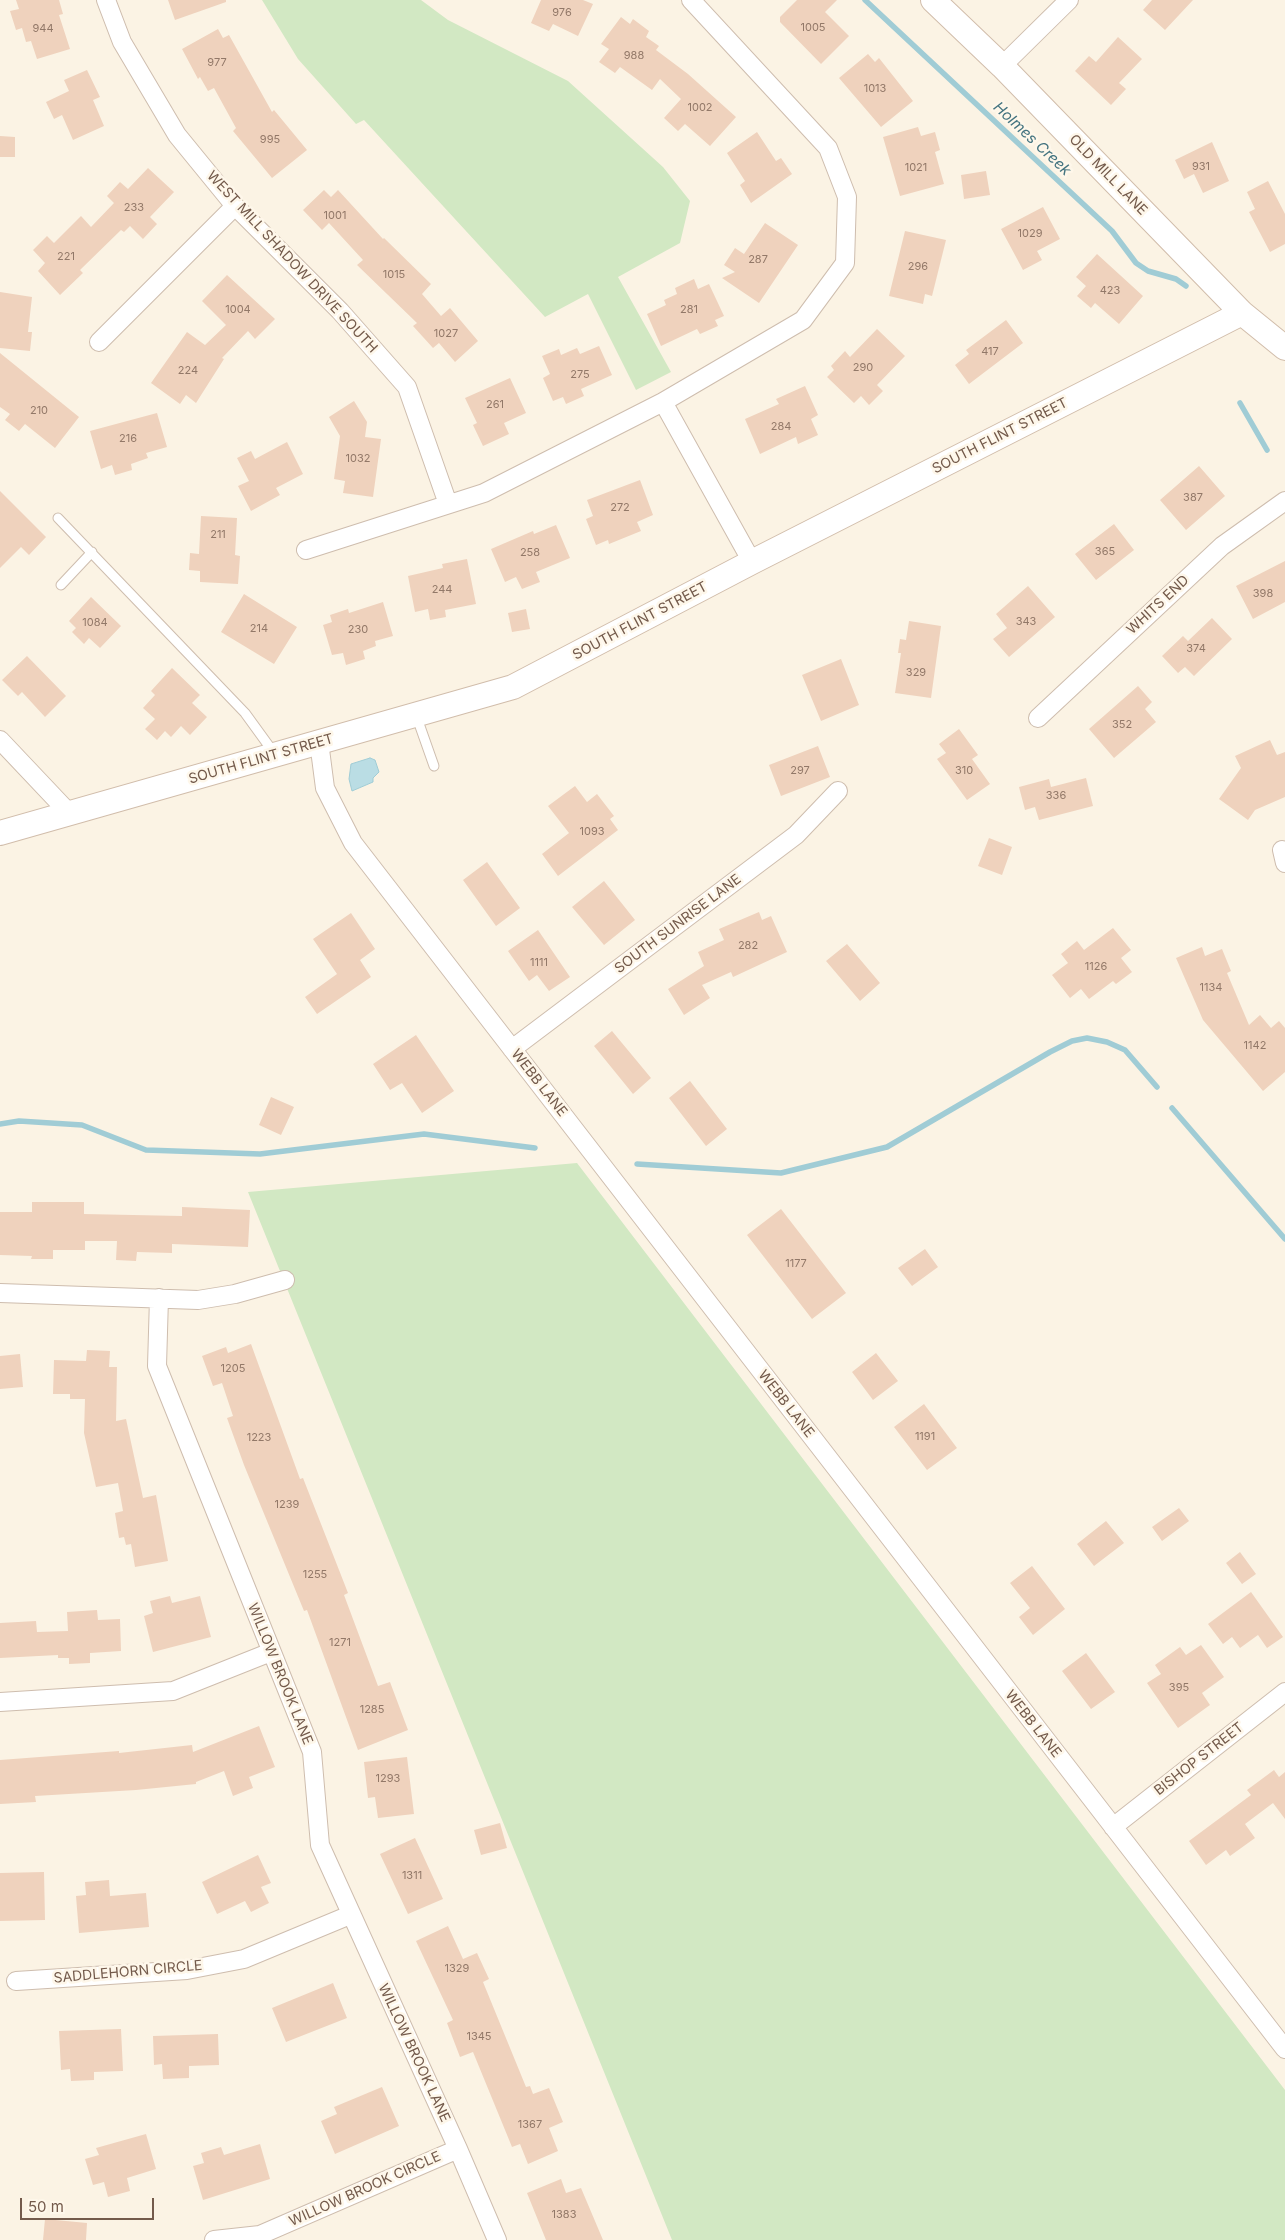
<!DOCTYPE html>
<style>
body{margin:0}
#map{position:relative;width:1285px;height:2240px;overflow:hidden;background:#fbf3e4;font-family:Inter,sans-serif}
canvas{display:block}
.scale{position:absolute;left:20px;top:2198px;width:134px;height:22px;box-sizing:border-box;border:2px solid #735a4b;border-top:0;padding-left:6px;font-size:15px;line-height:18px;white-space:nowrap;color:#735a4b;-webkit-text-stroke:4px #fef7ea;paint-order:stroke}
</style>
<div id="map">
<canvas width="1285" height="2240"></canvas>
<div class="scale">50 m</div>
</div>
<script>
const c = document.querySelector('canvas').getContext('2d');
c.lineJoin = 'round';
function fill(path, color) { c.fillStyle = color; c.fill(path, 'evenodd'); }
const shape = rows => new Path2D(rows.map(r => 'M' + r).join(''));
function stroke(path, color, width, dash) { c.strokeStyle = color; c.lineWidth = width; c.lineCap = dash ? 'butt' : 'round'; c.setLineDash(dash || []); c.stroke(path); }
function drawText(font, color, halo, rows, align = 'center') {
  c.font = font + ' Inter,sans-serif'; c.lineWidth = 5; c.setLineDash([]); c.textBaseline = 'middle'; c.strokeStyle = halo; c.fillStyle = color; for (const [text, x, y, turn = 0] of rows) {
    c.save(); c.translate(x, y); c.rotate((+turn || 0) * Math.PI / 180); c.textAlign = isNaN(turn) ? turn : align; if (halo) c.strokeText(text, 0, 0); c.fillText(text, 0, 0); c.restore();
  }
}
const green = shape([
 [262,0,421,0,448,20,568,81,663,167,690,201,680,243,618,277,671,372,636,390,588,294,545,317,364,120,356,124,298,59],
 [577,1163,1285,2090,1285,2240,672,2240,248,1192]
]);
const water = shape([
 [370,758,375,760,379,772,373,778,373,782,352,791,349,779,351,764,370,758]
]);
const stream = shape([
 [865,0,1112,231,1136,263,1148,271,1176,279,1186,286],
 [1240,403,1267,450],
 [1172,1108,1285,1239],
 [0,1124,19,1121,82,1125,146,1150,260,1154,424,1134,535,1148],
 [637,1164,781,1173,887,1147,1050,1052,1072,1041,1087,1038,1107,1042,1125,1050,1157,1087]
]);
const building = shape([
 [16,0,59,0,63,14,59,15,70,49,37,59,31,41,26,42,22,28,16,30,10,11,19,9],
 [168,0,226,0,226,2,175,20],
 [541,0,583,0,593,4,578,36,553,24,549,31,531,23],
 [797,0,837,0,825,12,849,36,821,64,780,22,780,17],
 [1152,0,1193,0,1165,30,1143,10],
 [621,17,630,24,633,19,649,31,646,37,659,46,656,50,688,74,736,117,710,146,685,124,678,131,664,118,681,99,660,79,652,90,620,67,615,73,599,62,609,49,601,44],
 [218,29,223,38,229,35,272,112,274,110,307,150,272,178,233,131,236,128,214,88,208,91,200,77,198,79,182,49],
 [1118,37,1142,59,1119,83,1126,89,1111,105,1075,71,1089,56,1096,62],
 [868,54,875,62,879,58,913,101,881,127,839,78],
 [87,70,100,97,93,100,104,126,73,140,62,115,54,119,46,102,69,91,64,80],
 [918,127,921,136,935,132,940,150,935,152,944,184,900,196,883,137],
 [757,132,776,161,781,158,792,174,751,203,740,185,745,181,727,153],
 [0,136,15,137,15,157,0,157],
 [1212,142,1229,181,1203,193,1194,174,1184,179,1175,160],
 [148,168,174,192,150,217,157,224,143,239,130,226,124,232,121,230,80,270,83,273,60,295,38,271,45,263,33,250,47,236,54,243,81,216,91,227,114,203,107,196,120,182,128,189],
 [986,171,990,195,964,199,961,175],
 [1268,181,1285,214,1285,244,1270,252,1249,212,1255,209,1247,192],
 [324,190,331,197,338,190,383,239,384,238,431,284,422,294,441,316,450,308,478,341,455,362,439,343,433,348,413,326,417,323,357,265,363,260,329,223,322,230,303,210],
 [1043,207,1060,239,1037,251,1042,260,1023,270,1001,229],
 [765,223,798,245,759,303,722,278,735,272,724,265,735,248,744,254],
 [905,231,946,240,932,296,925,294,923,304,889,296],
 [1097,254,1143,296,1119,324,1095,303,1091,308,1077,296,1086,286,1076,277],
 [227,275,275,319,255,339,248,331,222,358,224,359,196,403,186,395,180,404,151,383,187,332,205,345,226,325,202,301],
 [694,279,698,289,709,284,724,316,715,320,718,326,700,334,697,329,661,346,647,314,666,305,664,300,677,294,675,288],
 [0,292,32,297,28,332,32,332,30,351,0,348],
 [1006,320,1023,343,969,384,955,365,969,354,966,350],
 [877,329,905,356,877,385,883,391,869,405,861,396,854,403,827,377,834,370,831,366,845,351,850,357],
 [599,346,612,375,581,389,584,396,566,404,563,397,553,401,543,378,550,374,542,356,559,349,561,355,577,348,580,354],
 [0,353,79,417,55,448,25,424,19,431,5,420,10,414,0,407],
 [510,378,526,413,504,423,509,434,483,446,473,425,477,423,465,398],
 [805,386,818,415,811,419,818,435,798,444,796,437,760,454,745,419,779,404,776,399],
 [354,401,367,422,365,437,381,439,373,497,343,493,345,481,334,479,340,436,329,417],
 [157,413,167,447,146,453,148,458,131,464,132,470,115,475,112,465,101,469,90,431],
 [287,442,303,474,276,488,280,495,251,511,238,486,249,481,237,458,251,451,255,459],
 [1199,466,1225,496,1186,530,1160,500],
 [640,480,653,515,637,522,641,531,609,544,608,540,596,545,586,519,593,516,587,500],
 [0,491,46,537,29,555,21,547,0,568],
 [201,516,237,518,235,555,240,556,238,584,200,582,200,571,189,570,190,553,199,554],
 [1114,524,1134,550,1096,580,1075,554],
 [556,525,570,558,536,572,540,582,522,589,516,577,505,582,491,549,533,531,534,534],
 [467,559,476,604,445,610,446,617,430,620,428,609,415,612,408,576,443,568,442,564],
 [1285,561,1285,602,1253,619,1236,586],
 [1028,586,1055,617,1009,657,993,639,1007,628,996,614],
 [244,594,297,627,274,664,221,632],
 [91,597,121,626,100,648,89,638,84,644,72,632,76,628,69,621],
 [383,602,393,636,375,641,376,646,363,651,365,659,346,665,343,653,332,655,323,625,332,622,330,615,348,609,349,613],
 [526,609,530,629,512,632,508,613],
 [1212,618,1232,639,1194,676,1185,667,1178,673,1162,656,1183,636,1188,641],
 [909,621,941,626,931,698,895,693,901,653,898,653,900,639,906,640],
 [27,656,66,696,45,717,22,692,18,696,2,680],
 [841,659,859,705,821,721,802,675],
 [172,668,200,695,192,703,207,717,190,735,181,726,171,737,165,731,157,740,145,729,155,719,143,708,155,695,151,691],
 [1138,686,1152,702,1145,709,1156,722,1114,758,1089,729],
 [959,729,978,755,972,759,990,784,967,800,937,759,946,753,939,744],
 [1270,740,1277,755,1285,752,1285,797,1255,810,1248,820,1219,799,1241,768,1235,756],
 [818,746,830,777,781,796,769,765],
 [1086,778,1093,806,1039,820,1035,807,1025,810,1019,787,1049,779,1051,787],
 [575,786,587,802,597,794,614,816,610,819,618,830,558,876,542,854,569,833,548,806],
 [989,838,1012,847,1002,875,978,866],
 [487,862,520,908,496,926,463,880],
 [604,881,635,920,604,945,572,907],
 [759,912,762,920,771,916,787,952,733,977,731,972,702,985,710,998,684,1015,668,989,704,966,698,952,724,940,719,929],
 [351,913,375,949,360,960,371,977,317,1014,305,997,337,974,313,939],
 [1113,928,1131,950,1121,958,1132,972,1116,984,1113,981,1089,999,1081,989,1070,998,1052,975,1068,963,1061,954,1077,941,1084,950],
 [538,930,570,977,549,991,537,975,529,981,508,951],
 [847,944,880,983,860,1001,826,961],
 [1202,947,1205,956,1222,949,1231,971,1227,973,1249,1025,1260,1015,1271,1028,1279,1021,1285,1028,1285,1072,1263,1091,1203,1020,1176,958],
 [612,1031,651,1078,633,1094,594,1046],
 [416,1035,454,1091,422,1113,402,1083,390,1090,373,1064],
 [690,1081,727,1129,706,1146,669,1098],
 [271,1097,294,1107,281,1135,259,1125],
 [32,1202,84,1202,84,1214,182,1216,182,1207,250,1210,248,1247,172,1244,172,1253,137,1252,136,1261,116,1260,117,1241,85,1241,85,1250,53,1250,53,1259,31,1259,32,1256,0,1255,0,1212,32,1212],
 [781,1209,846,1293,812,1319,747,1235],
 [925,1249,938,1267,912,1286,898,1268],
 [251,1344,300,1479,303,1478,348,1593,344,1595,378,1686,390,1682,408,1730,358,1750,307,1610,304,1611,244,1465,227,1418,233,1416,222,1383,213,1386,202,1356,226,1347,228,1353],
 [87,1350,110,1351,109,1367,117,1367,116,1421,126,1419,143,1498,156,1495,168,1561,135,1567,131,1544,126,1545,124,1537,119,1538,115,1513,123,1511,118,1483,96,1487,84,1433,85,1399,70,1399,70,1394,53,1394,54,1360,86,1361],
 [876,1353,898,1381,873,1400,852,1372],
 [20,1354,23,1387,0,1389,0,1356],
 [924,1404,957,1448,927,1470,894,1427],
 [1179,1508,1189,1521,1162,1541,1152,1527],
 [1106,1521,1124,1543,1094,1566,1077,1544],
 [1240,1552,1256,1574,1242,1584,1226,1563],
 [1032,1566,1065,1609,1033,1635,1019,1617,1030,1608,1010,1583],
 [1251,1592,1283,1637,1267,1648,1258,1635,1240,1648,1232,1637,1223,1644,1208,1624],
 [170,1596,172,1603,200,1596,211,1637,153,1652,144,1616,153,1613,150,1601],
 [97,1610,98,1620,120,1619,121,1651,90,1653,90,1663,69,1664,69,1658,58,1658,58,1655,0,1658,0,1623,36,1621,37,1632,68,1631,67,1612],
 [1201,1645,1224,1677,1202,1693,1210,1705,1178,1728,1147,1683,1161,1674,1155,1665,1180,1647,1186,1655],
 [1086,1653,1115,1692,1091,1709,1062,1671],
 [259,1726,275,1767,249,1777,253,1788,233,1796,224,1771,196,1782,196,1784,136,1790,35,1796,36,1802,0,1804,0,1760,119,1751,119,1753,192,1745,193,1752],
 [407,1757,414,1814,378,1818,375,1797,368,1798,364,1762],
 [1274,1770,1279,1777,1285,1772,1285,1819,1273,1803,1245,1824,1255,1838,1230,1856,1226,1850,1206,1865,1189,1841,1251,1795,1247,1790],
 [500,1823,507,1848,481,1855,474,1830],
 [415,1838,443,1899,408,1914,380,1854],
 [258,1855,271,1883,261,1887,269,1903,251,1912,245,1901,217,1914,202,1882],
 [44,1872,45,1920,0,1921,0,1873],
 [109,1880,110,1896,146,1893,149,1927,79,1933,76,1896,86,1895,85,1882],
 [448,1926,463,1959,477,1953,489,1979,483,1982,526,2087,530,2086,533,2094,549,2088,563,2122,549,2128,558,2151,528,2164,520,2144,512,2147,473,2052,460,2057,447,2023,453,2020,416,1941],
 [333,1983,347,2018,286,2042,272,2008],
 [121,2029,123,2071,94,2072,94,2080,71,2081,70,2069,61,2070,59,2031],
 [218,2034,219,2065,189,2066,189,2078,163,2079,162,2064,154,2065,153,2036],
 [382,2087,399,2126,335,2154,321,2121,337,2114,334,2107],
 [146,2134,156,2169,127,2178,130,2191,108,2197,104,2182,93,2185,85,2159,99,2155,96,2148],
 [260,2144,270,2179,203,2200,193,2166,204,2163,201,2153,221,2147,224,2155],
 [561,2179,566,2193,581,2188,603,2240,546,2240,527,2193],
 [45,2219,87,2223,86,2240,43,2240]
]);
const lane = shape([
 [58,518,245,713,274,753],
 [61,585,92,552],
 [416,715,434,766]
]);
const street = shape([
 [106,0,122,42,177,135,235,206,340,311,407,387,448,504],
 [1002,66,1069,0],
 [99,342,235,206],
 [663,402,752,562],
 [306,550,484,493,663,402,803,320,845,263,847,197,828,148,691,0],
 [1038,718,1222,546,1285,501],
 [0,740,70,814],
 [319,742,325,788,353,843,1285,2049],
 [1282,850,1285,863],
 [512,1049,796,835,838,791],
 [0,1293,198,1300,235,1294,285,1280],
 [159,1298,157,1366,312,1752,320,1845,458,2149,497,2240],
 [0,1702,173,1691,271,1652],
 [1113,1827,1285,1692],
 [16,1981,187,1970,244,1959,350,1915],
 [214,2240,260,2235,458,2149]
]);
const secondary = shape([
 [933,0,1002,66,1242,313,1285,348],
 [0,833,513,687,752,562,1242,313]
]);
const numberNames = [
 ["976",562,13],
 ["1005",813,28],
 ["944",43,29],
 ["988",634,56],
 ["977",217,63],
 ["1013",875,89],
 ["1002",700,108],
 ["995",270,140],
 ["931",1201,167],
 ["1021",916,168],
 ["233",134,208],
 ["1001",335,216],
 ["1029",1030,234],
 ["221",66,257],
 ["287",758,260],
 ["296",918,267],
 ["1015",394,275],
 ["423",1110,291],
 ["1004",238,310],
 ["281",689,310],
 ["1027",446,334],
 ["417",990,352],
 ["290",863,368],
 ["224",188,371],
 ["275",580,375],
 ["261",495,405],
 ["210",39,411],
 ["284",781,427],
 ["216",128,439],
 ["1032",358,459],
 ["387",1193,498],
 ["272",620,508],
 ["211",218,535],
 ["365",1105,552],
 ["258",530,553],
 ["244",442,590],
 ["398",1263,594],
 ["343",1026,622],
 ["1084",95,623],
 ["214",259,629],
 ["230",358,630],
 ["374",1196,649],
 ["329",916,673],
 ["352",1122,725],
 ["297",800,771],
 ["310",964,771],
 ["336",1056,796],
 ["1093",592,832],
 ["282",748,946],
 ["1111",539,963],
 ["1126",1096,967],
 ["1134",1211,988],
 ["1142",1255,1046],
 ["1177",796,1264],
 ["1205",233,1369],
 ["1191",925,1437],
 ["1223",259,1438],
 ["1239",287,1505],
 ["1255",315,1575],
 ["1271",340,1643],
 ["395",1179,1688],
 ["1285",372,1710],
 ["1293",388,1779],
 ["1311",412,1876],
 ["1329",457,1969],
 ["1345",479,2037],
 ["1367",530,2125],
 ["1383",564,2215]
];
const streetNames = [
 ["OLD MILL LANE",1108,175,46],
 ["WEST MILL SHADOW DRIVE SOUTH",292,262,47],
 ["SOUTH FLINT STREET",1000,436,-27],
 ["WHITS END",1158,605,-43],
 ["SOUTH FLINT STREET",640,621,-28],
 ["SOUTH FLINT STREET",261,759,-16],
 ["SOUTH SUNRISE LANE",678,924,-37],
 ["WEBB LANE",539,1083,52],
 ["WEBB LANE",786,1404,52],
 ["WILLOW BROOK LANE",280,1674,68],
 ["WEBB LANE",1033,1724,52],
 ["BISHOP STREET",1199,1759,-38],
 ["SADDLEHORN CIRCLE",128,1972,-5],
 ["WILLOW BROOK LANE",414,2053,65],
 ["WILLOW BROOK CIRCLE",365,2189,-24]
];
const waterNames = [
 ["Holmes Creek",1032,139,43]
];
fill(green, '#d2e8c3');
fill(water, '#badde4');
stroke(water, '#a0ccd5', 1);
stroke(stream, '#a0ccd5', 5.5);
fill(building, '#efd2bd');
stroke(lane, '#cebdae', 11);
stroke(street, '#cebdae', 20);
stroke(secondary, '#d1bdab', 26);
stroke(lane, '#fff', 9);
stroke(street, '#fff', 18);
stroke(secondary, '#fff', 24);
drawText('11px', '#927868', null, numberNames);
drawText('14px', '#735a4b', '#fef7ea', streetNames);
drawText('italic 15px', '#43737f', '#fef7ea', waterNames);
</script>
